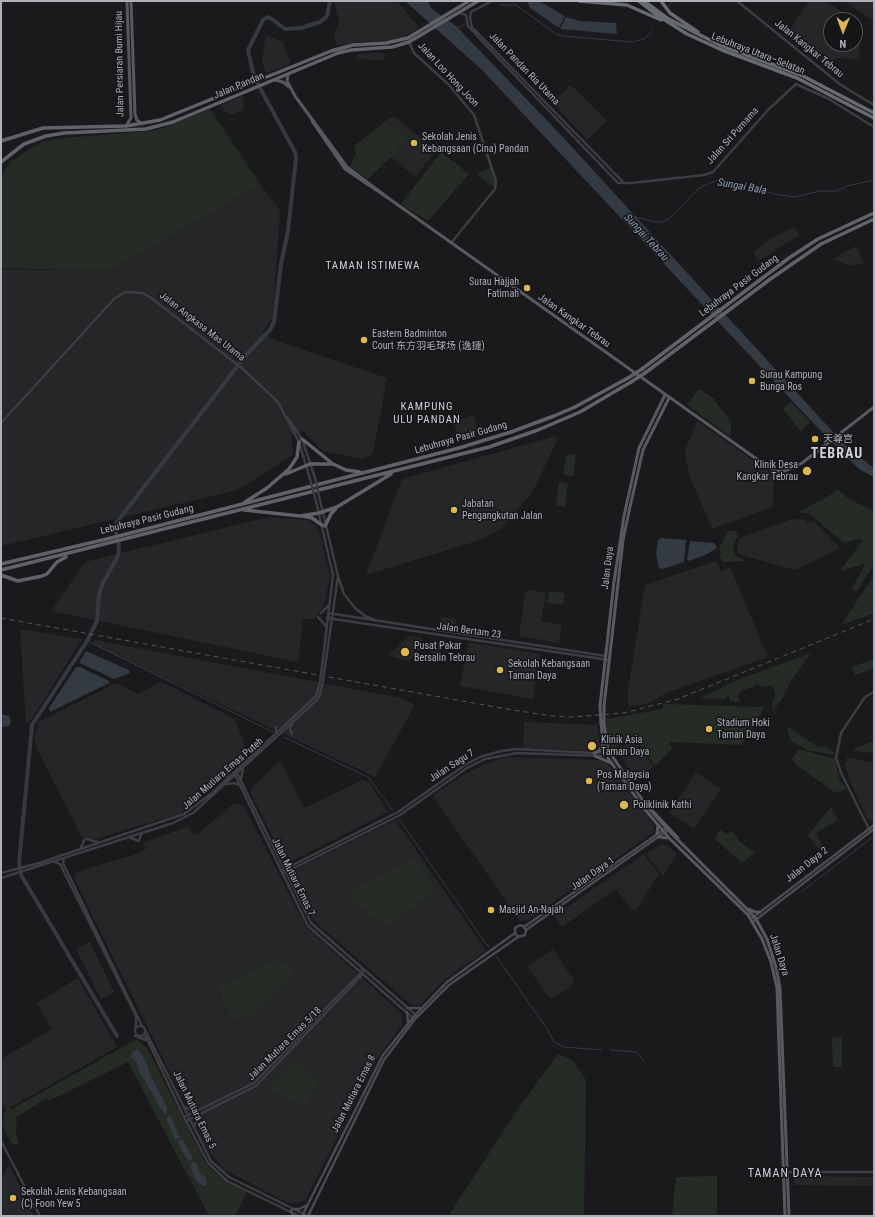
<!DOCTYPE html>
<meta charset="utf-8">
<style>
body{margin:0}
#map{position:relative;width:875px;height:1217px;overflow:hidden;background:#1a1a1c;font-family:"Roboto Condensed",sans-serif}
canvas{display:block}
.frame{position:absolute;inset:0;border:2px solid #aeb1ba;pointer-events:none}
.north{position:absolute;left:823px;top:12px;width:40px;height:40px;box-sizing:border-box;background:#151517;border:1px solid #525358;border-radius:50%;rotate:181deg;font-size:11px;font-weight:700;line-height:16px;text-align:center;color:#aeb1ba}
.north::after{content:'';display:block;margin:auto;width:14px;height:18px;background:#ddb851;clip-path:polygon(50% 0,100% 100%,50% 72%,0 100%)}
</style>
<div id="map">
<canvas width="875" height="1217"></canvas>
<div class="frame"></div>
<div class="north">N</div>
</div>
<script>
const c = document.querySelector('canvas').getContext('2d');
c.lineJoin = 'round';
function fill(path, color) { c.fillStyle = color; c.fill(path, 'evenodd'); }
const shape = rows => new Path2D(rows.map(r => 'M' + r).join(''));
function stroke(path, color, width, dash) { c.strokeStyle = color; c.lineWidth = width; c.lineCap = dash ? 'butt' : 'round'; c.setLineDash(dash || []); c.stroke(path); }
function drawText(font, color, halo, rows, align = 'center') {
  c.font = font + ' "Roboto Condensed","Noto Sans SC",sans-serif'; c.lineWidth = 3; c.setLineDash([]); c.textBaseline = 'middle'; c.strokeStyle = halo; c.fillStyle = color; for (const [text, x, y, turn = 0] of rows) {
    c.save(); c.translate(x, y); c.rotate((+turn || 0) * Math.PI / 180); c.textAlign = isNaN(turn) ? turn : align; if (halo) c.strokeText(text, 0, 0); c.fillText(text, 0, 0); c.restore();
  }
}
const built = shape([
 [334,1,397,1,419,27,413,32,396,40,358,42,337,46,334,35,339,22],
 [809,1,826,1,854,20,831,20,831,44,855,44,855,21,859,23,859,59,837,58,830,67,786,34],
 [844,1,874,1,874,21],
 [266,35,283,42,291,64,266,73,262,61],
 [360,53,385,53,384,60,356,59,357,55],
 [569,86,572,86,606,120,605,123,587,140,553,103],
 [243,96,244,110,231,115,224,111,220,105],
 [393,116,437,150,415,177,391,157,406,136,386,121],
 [261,185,280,211,273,316,263,332,272,339,387,378,373,454,363,459,322,451,304,431,291,435,293,455,238,490,1,546,1,269,109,271],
 [795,227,799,235,759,261,754,255,754,251,773,237],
 [856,246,864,263,854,266,845,264,833,259],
 [473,415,479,433,459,439,453,422],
 [697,421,773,474,774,481,773,507,712,529,690,477,685,456,686,448],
 [556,436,557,441,533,491,501,529,477,541,366,575,402,479],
 [268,517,309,520,316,526,320,533,330,576,324,605,315,619,303,619,298,662,51,611,85,562],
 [792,519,805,520,808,523,814,521,840,548,795,570,737,554,739,538],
 [716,561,720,571,730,567,768,657,666,693,649,703,629,707,627,696,645,585],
 [529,590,546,593,541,621,562,625,559,643,519,636,525,593],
 [441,617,457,619,454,633,439,630],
 [20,629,82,639,32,719,26,723],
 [409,636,420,637,423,641,421,647,409,661,388,656],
 [95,640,401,698,415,705,375,777,93,644],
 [433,642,443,643,438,662,430,661],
 [468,642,540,654,533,699,460,686],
 [161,682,235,719,248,754,188,808,179,814,92,840,82,837,37,749,34,740,38,722,117,683,138,694],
 [524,722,597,725,600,746,592,751,523,748],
 [636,740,642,752,654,766,637,781,616,749],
 [506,757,599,760,607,763,654,825,653,833,526,921,520,921,434,798,434,794,467,773,485,764],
 [847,757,874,763,874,820,872,821,867,819,848,776,845,765],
 [278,762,281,763,304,807,307,807,362,780,369,782,388,812,292,861,283,858,250,792,254,786],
 [696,772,721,789,694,829,669,813],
 [234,803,244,806,306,927,402,1014,402,1025,378,1057,305,1201,297,1203,288,1203,225,1170,209,1152,74,878,76,872,139,853,146,849,143,843,189,826,193,835,198,834],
 [294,976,248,1021,244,1016,233,1022,217,990,218,987],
 [395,820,486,951,446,978,420,1005,411,1005,314,921,292,878,296,869],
 [415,858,438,890,385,928,349,897,348,894,350,890],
 [662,844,668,846,677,854,663,876,646,854],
 [644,854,659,874,637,909,632,910,616,889,562,927,554,916],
 [90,942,114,992,101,999,76,949],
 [553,949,574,981,569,988,553,998,550,998,527,967],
 [78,978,117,1047,6,1110,1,1100,1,1059,52,1029,37,1003],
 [9,1164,34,1216,1,1216,1,1180],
 [794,1176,874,1177,874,1186,794,1185]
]);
const green = shape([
 [210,109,261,185,109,271,1,268,1,177,10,162,41,142,63,138,151,131,164,128],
 [386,121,407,136,391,157,368,179,350,167,356,153,354,146],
 [441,152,469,174,428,221,401,204],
 [491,167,495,182,494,187,476,174],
 [701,390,713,398,731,422,731,437,687,405,697,391],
 [791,402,810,422,801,432,783,409],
 [569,454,576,455,573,476,563,475,566,456,568,456],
 [559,482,568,483,565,507,556,506],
 [837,489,849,499,874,511,874,565,856,592,852,588,865,565,863,564,840,571,863,540,857,539,844,543,809,514,798,512,829,496],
 [728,531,735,531,738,536,733,545,735,555,747,561,723,562,719,555,721,553,719,548],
 [874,576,874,613,841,625,861,595],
 [549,591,565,593,563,605,547,603],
 [811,653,791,681,784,696,773,711,772,700,775,698,775,692,771,685,763,687,756,684,753,687,743,690,738,694,739,702,730,701,728,694,725,699,700,698,737,680],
 [874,659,874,668,855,675,852,667],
 [663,704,765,707,741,745,670,742,672,749,655,766,644,750,643,751,637,739,625,742,613,749,610,746,607,734,606,719,652,711,663,708],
 [789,727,818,747,824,746,835,753,833,755,807,750,790,740,787,728],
 [874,741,874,753,854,751,855,748],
 [799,749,835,759,839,778,846,789,836,793,795,764,792,759],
 [831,807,838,820,816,833,822,846,818,848,808,835],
 [720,829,727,835,730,831,736,835,738,840,755,853,742,863,715,839],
 [415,858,438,890,385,928,349,897,348,894,350,890],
 [277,958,294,972,294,976,248,1022,244,1016,233,1022,217,989,218,987],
 [842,1037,842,1067,833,1067,832,1038],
 [135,1040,138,1040,147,1048,206,1164,224,1181,247,1192,235,1216,209,1216,128,1062,51,1100,46,1099,16,1117,15,1119,17,1124,16,1134,19,1143,13,1145,2,1126,4,1119,3,1115,8,1108,12,1109],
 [558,1054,572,1060,586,1080,584,1216,448,1216,516,1112],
 [294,1060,319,1081,306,1106,268,1087],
 [717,1176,717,1216,672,1216,676,1177]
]);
const water = shape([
 [405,1,428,1,431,8,456,26,560,134,822,420,850,450,874,468,874,477,859,469,816,426,482,70],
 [527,1,539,1,565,16,559,28,530,8],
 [566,17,580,21,616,23,617,34,560,29],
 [662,538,686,540,684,562,663,569,659,568,656,554,658,540],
 [690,541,714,543,717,548,705,555,689,561,687,559],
 [86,651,129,670,130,673,114,679,80,663,80,661],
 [76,667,80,667,109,681,109,683,50,712,49,708],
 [1,714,9,716,11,721,9,726,1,727],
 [138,1049,147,1063,150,1075,167,1107,167,1113,164,1114,138,1069,137,1062,132,1058,131,1053],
 [169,1115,171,1117,180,1138,175,1139,166,1119],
 [182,1139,193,1158,190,1161,185,1156,178,1143,179,1140],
 [193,1162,197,1164,200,1174,206,1178,207,1184,204,1186,197,1182,192,1170,190,1165]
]);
const stream = shape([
 [500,5,516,5,556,34,563,36,632,42,644,39,652,31],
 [669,6,672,1],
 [458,28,465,24],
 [635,217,655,222,662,222,669,219,699,188,715,181,742,185,775,194,794,197,820,191,837,191,847,186,874,180],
 [87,641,273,732],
 [284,737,368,777,393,811],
 [399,819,489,948],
 [801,892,874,836],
 [496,956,546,1027,554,1042,564,1047,602,1050],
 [610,1050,637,1052,644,1061]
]);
const river = shape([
 [117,1036,21,875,19,863,32,725,87,641,97,621,99,595,103,583,118,556,119,547,115,527,117,522,246,355,270,330,274,322,281,264,288,231,296,158,295,152,254,77,248,50,263,20,267,17,272,19,285,29,301,28,320,22,327,16,330,1]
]);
const tertiary = shape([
 [492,1,471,12,470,18,472,27,624,183],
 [737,1,841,85,874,105],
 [460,13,466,15,468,26,481,40,618,183,632,183,704,175,713,172,768,110,796,84,829,99,874,127],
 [409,42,414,53,449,85,474,115,496,181,495,189,451,243],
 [287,417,302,439,315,478],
 [1,423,114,299,125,292,142,293,150,297,243,369,278,402,299,442,310,479],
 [320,500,338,576,325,667],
 [316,501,333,575,322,667],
 [338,576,344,594,355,608,365,616,375,620],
 [321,613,329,605],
 [328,613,606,656],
 [318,617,326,626],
 [327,618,609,660],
 [292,725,290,729,292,734],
 [276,733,276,727],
 [237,773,311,923,416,1015],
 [235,775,308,926,414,1019],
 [227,778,227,769],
 [241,779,243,769],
 [227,784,234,783,239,785],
 [870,831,842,775,836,758,841,733,865,697,874,692],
 [129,837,138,841],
 [86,839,97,842],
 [139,840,142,833],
 [81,848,84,840],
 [64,859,63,863,142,1026],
 [280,861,292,866],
 [55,862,60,864,136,1016,136,1027],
 [281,871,398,812,465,765,480,757,501,751,517,749,594,753,603,752],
 [1,873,39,863,184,814,212,793,314,698,317,694,320,681],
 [282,874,400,815,467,768,485,759,517,753,603,756],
 [1,878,173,823,193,813,317,700,320,694,323,681],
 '135 1031a5 5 0 1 1 10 0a5 5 0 1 1-10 0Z',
 [145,1030,211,1161,229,1177,308,1216],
 [143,1035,146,1037,184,1117,208,1163,227,1181,299,1216],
 [135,1036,148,1041],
 [184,1107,194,1111],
 [184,1117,254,1083,332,1002,362,972],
 [186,1121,256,1086,363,974,362,968],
 [194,1127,198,1115],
 [1,1141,40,1216],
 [787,1172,874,1172]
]);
const secondary = shape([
 [751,919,874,825],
 [753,922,874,829],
 [524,927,666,828],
 [526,930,668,830],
 [407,1008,420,1008],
 [407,1012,408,1023],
 [292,1209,299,1209,307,1205],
 [291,1211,293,1216],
 [302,1216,383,1055,415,1015,447,982,515,933],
 [308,1216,384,1060,415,1019,449,985,518,937,525,935,526,930,523,926,520,925,515,928,515,933,518,937]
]);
const primary = shape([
 [131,1,135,114,137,120,142,124],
 [288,74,287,81,295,96,347,167,391,200,768,467,775,471,785,471,802,463,874,407],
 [275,80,283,82,289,87],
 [312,121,345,169,388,198],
 [126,126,131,118,127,1],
 [600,706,614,582,624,516,639,448,665,395],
 [604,706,623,540,630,507,643,450,669,398],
 [601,723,604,751],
 [604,723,608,750,646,805,668,830,747,909,756,919,767,939,776,967,780,988,789,1216],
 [594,753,599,751,603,744],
 [595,756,611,763],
 [608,758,642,806,670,839,748,915,762,939,771,962,777,988,785,1216],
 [648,806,678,838],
 [657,833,658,825],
 [659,837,669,838],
 [749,909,755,912,760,912]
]);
const trunk = shape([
 [1,141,43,128,126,126,160,120,331,51,353,45,386,43,408,38,469,1],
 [1,162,24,144,46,136,64,133,146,129,173,122,338,53,351,50,392,47,409,42,478,1],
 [642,369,789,258,818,239,874,213],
 [645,373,769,280,821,244,874,219],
 [302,439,333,464,346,470,360,472],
 [286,474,310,464,332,464],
 [245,502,267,488,289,469,297,457,299,442],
 [244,510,300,516,319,513,337,507],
 [303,516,312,518,322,525],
 [325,526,331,514,337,507,391,474],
 [1,564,111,538,459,448,511,432,554,416,575,407,628,378],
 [1,570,489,447,538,430,580,412,631,382],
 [1,575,18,581,42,576,47,574,57,562,66,557]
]);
const motorway = shape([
 [579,1,627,5,661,20],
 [639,1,657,15,687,34,722,50,797,78,874,118],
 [644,1,667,18,694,32,720,45,801,75,874,113],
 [661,1,670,13,698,32]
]);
const rail = shape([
 [1,618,507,709,552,716,573,717,624,713,678,699,874,619]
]);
const tertiaryBridge = shape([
 [315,478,320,500],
 [310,479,316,501],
 [320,681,322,667],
 [323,681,325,667]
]);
const primaryBridge = shape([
 [600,706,601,723],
 [604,723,604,706]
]);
const trunkBridge = shape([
 [628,378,642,369],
 [631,382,645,373]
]);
const markers = [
 [414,143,4,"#ddb851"],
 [527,288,4,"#ddb851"],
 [364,340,4,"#ddb851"],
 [752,381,4,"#ddb851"],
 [815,439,4,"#ddb851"],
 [807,471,5,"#ddb851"],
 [454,510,4,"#ddb851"],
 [405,652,5,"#ddb851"],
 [500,670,4,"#ddb851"],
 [709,729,4,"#ddb851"],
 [592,746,5,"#ddb851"],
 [589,781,4,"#ddb851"],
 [624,805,5,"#ddb851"],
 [491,910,4,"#ddb851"],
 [13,1198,4,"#ddb851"]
];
const streetNames = [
 ["Jalan Kangkar Tebrau",809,49,39],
 ["Lebuhraya Utara–Selatan",758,54,21],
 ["Jalan Persiaran Bumi Hijau",120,64,-91],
 ["Jalan Pandan Ria Utama",524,69,46],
 ["Jalan Loo Hong Joon",448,75,47],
 ["Jalan Pandan",239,86,-23],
 ["Jalan Sri Purnama",733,136,-48],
 ["Lebuhraya Pasir Gudang",739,286,-37],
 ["Jalan Kangkar Tebrau",574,321,35],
 ["Jalan Angkasa Mas Utama",202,327,38],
 ["Lebuhraya Pasir Gudang",461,438,-16],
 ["Lebuhraya Pasir Gudang",147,520,-14],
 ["Jalan Daya",608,568,-83],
 ["Jalan Bertam 23",469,631,8],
 ["Jalan Sagu 7",452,766,-33],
 ["Jalan Mutiara Emas Puteh",223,774,-41],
 ["Jalan Daya 2",807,865,-38],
 ["Jalan Daya 1",593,874,-35],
 ["Jalan Mutiara Emas 7",293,877,64],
 ["Jalan Daya",779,955,72],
 ["Jalan Mutiara Emas 5/18",285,1044,-45],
 ["Jalan Mutiara Emas 8",354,1094,-63],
 ["Jalan Mutiara Emas 5",194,1110,64]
];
const poiNames = [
 ["Sekolah Jenis",422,137],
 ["Kebangsaan (Cina) Pandan",422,149],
 ["Surau Hajjah",519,282,"right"],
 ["Fatimah",519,294,"right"],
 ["Eastern Badminton",372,334],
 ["Court 东方羽毛球场 (逸捷)",372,346],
 ["Surau Kampung",760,375],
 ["Bunga Ros",760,387],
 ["天尊宫",823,439],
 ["Klinik Desa",798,465,"right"],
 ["Kangkar Tebrau",798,477,"right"],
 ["Jabatan",462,504],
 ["Pengangkutan Jalan",462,516],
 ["Pusat Pakar",414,646],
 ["Bersalin Tebrau",414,658],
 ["Sekolah Kebangsaan",508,664],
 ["Taman Daya",508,676],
 ["Stadium Hoki",717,723],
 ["Taman Daya",717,735],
 ["Klinik Asia",601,740],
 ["Taman Daya",601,752],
 ["Pos Malaysia",597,775],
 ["(Taman Daya)",597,787],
 ["Poliklinik Kathi",633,805],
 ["Masjid An-Najah",499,910],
 ["Sekolah Jenis Kebangsaan",21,1192],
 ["(C) Foon Yew 5",21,1204]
];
const waterNames = [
 ["Sungai Bala",742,187,10],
 ["Sungai Tebrau",646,238,47]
];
const neighbourhoodNames = [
 ["TAMAN ISTIMEWA",373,266],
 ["KAMPUNG",427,407],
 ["ULU PANDAN",427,420]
];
const quarterNames = [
 ["TAMAN DAYA",785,1174]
];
const districtNames = [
 ["TEBRAU",837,454]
];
fill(built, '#262629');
fill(green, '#252c26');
fill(water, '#343a41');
stroke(stream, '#343a41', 1);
stroke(river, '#343a41', 4);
stroke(tertiary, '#3c3c41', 2.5);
stroke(secondary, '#4a4b50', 2.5);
stroke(primary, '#58595f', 3);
stroke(trunk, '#606268', 3.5);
stroke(motorway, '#686a71', 3.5);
stroke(rail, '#535459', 1, [5, 4]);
stroke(tertiaryBridge, '#3c3c41', 2.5);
stroke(primaryBridge, '#58595f', 3);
stroke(trunkBridge, '#606268', 3.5);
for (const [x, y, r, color] of markers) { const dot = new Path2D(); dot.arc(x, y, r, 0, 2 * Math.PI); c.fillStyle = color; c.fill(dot); stroke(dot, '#151517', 1.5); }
drawText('10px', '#aeb1ba', '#151517', streetNames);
drawText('10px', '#aeb1ba', '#151517', poiNames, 'left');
drawText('italic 11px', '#8a9cb0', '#151517', waterNames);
c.letterSpacing = '1px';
drawText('11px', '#cfd0d6', '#151517', neighbourhoodNames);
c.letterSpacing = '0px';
c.letterSpacing = '1px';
drawText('12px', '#cfd0d6', '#151517', quarterNames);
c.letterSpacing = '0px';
c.letterSpacing = '1px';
drawText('bold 14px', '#cfd0d6', '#151517', districtNames);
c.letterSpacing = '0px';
</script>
